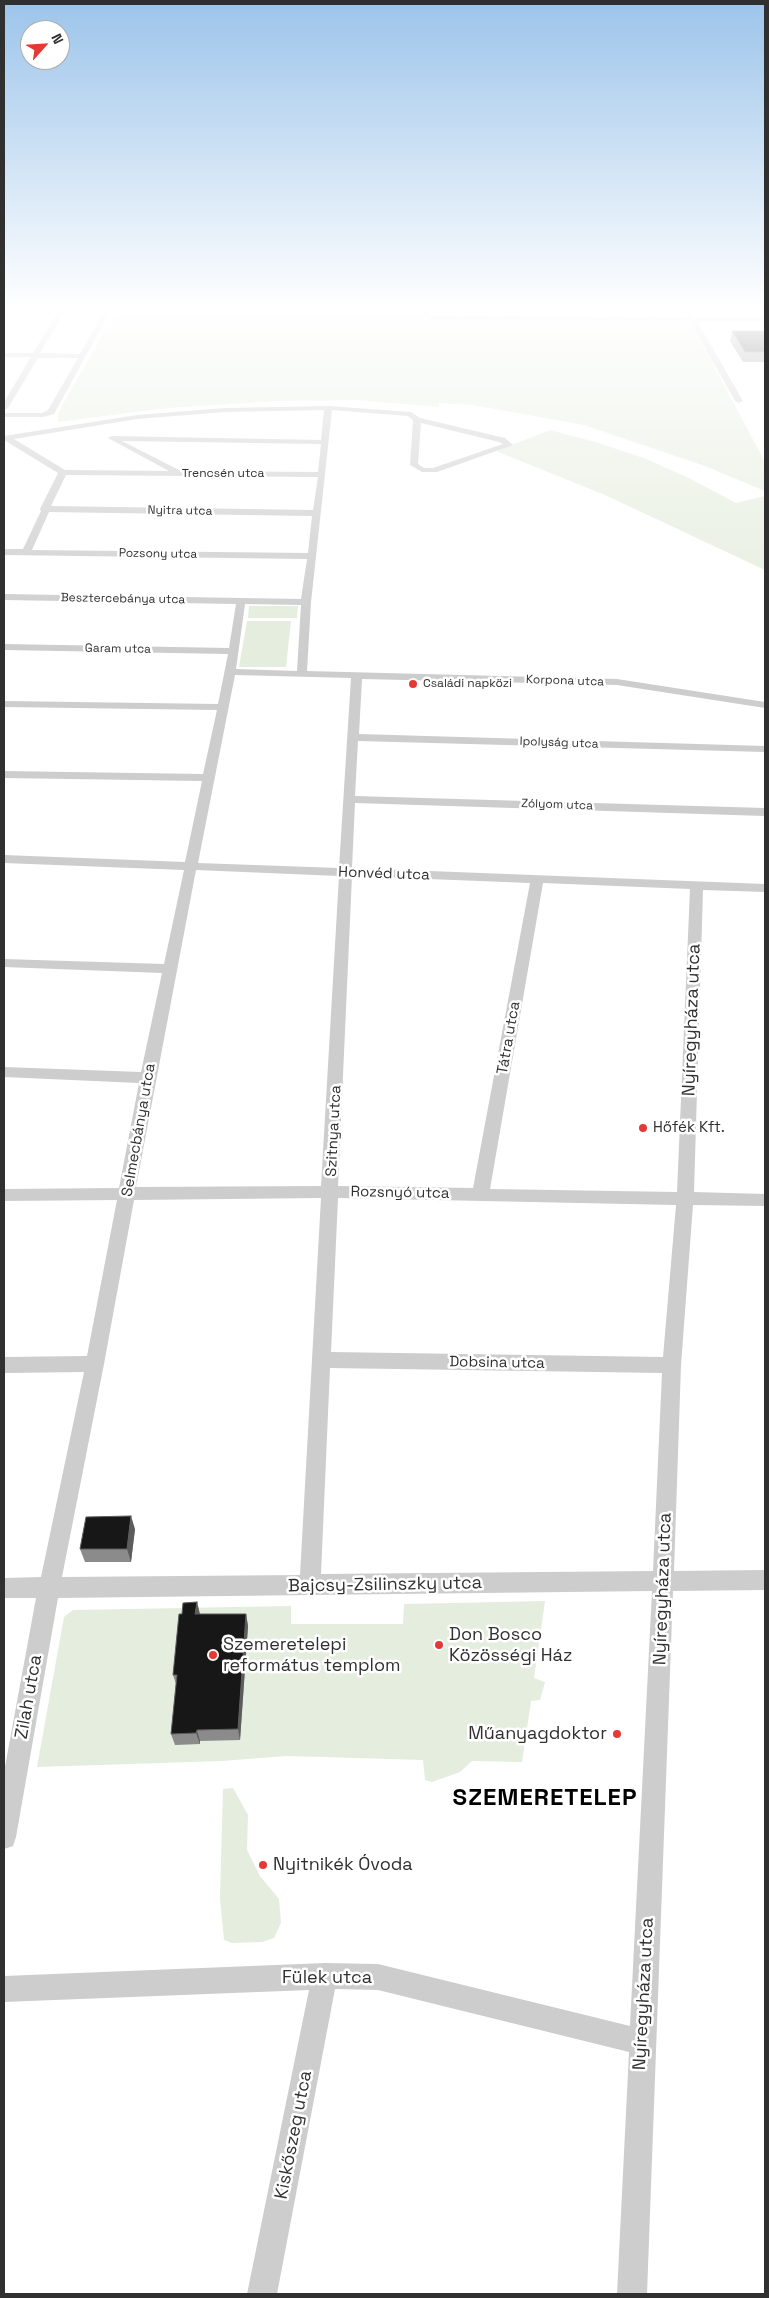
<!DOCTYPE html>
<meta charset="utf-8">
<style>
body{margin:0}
#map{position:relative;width:769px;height:2298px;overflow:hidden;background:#fff;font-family:"Space Grotesk",sans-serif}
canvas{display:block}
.frame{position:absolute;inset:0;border:5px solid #303030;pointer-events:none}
.north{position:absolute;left:20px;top:20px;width:50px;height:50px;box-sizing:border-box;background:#fff;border:1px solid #acacac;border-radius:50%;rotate:64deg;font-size:14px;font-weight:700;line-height:20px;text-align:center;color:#303030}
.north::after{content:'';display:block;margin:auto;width:18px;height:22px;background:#e33a36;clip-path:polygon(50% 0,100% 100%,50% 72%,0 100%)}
</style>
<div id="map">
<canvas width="769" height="2298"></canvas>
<div class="frame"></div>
<div class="north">N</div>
</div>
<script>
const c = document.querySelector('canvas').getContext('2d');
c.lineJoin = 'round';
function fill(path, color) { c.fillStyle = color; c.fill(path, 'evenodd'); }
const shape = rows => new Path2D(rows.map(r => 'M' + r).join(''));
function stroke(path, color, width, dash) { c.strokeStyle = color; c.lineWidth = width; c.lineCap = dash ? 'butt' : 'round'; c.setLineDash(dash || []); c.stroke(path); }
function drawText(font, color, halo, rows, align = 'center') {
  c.font = font + ' "Space Grotesk",sans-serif'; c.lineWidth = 5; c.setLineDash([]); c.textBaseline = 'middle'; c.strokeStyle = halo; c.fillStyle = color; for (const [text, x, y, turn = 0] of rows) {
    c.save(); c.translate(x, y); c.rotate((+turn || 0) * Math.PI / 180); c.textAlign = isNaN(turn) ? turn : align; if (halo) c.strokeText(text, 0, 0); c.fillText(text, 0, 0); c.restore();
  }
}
const green = shape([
 [119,306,422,306,423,315,430,318,690,321,765,462,765,491,705,466,584,425,473,405,439,403,439,407,356,400,279,401,167,408,58,422,58,413],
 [550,430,599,443,646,459,689,478,736,503,765,496,765,570,605,495,496,451],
 [249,606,298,606,297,618,248,618],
 [247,621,291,621,286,667,239,667],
 [545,1601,534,1678,545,1682,540,1700,531,1701,522,1762,472,1761,460,1772,432,1782,425,1780,423,1760,287,1756,222,1761,37,1767,64,1617,73,1610,291,1606,291,1624,403,1624,404,1604],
 [233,1788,248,1815,247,1850,260,1876,279,1899,281,1923,274,1938,262,1942,232,1943,224,1940,220,1898,223,1789]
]);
const minor = shape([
 [4,306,31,306,28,308,4,308,4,306],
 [62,306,68,306,40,353,80,354,107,306,113,306,54,414,43,417,4,417,4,413,42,413,48,410,78,358,38,358,8,408,4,410,4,402,31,357,4,357,4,353,33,353,62,306],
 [423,306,429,306,429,314,434,316,688,317,682,306,688,306,694,317,765,317,765,321,697,321,743,401,739,403,735,401,690,321,433,320,424,316,423,306],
 [328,406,411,412,420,418,505,438,513,445,437,472,422,472,410,465,413,420,408,416,332,410,311,602,307,671,617,679,765,702,765,708,617,685,362,679,359,734,765,746,765,752,358,741,355,796,765,808,765,816,355,803,352,868,765,884,765,892,703,890,694,1192,765,1194,765,1206,693,1205,681,1365,674,1571,765,1570,765,1590,673,1591,647,2294,617,2294,629,2052,378,1990,335,1989,277,2294,247,2294,309,1990,4,2002,4,1976,325,1963,378,1964,630,2026,652,1591,58,1598,16,1837,13,1846,4,1849,4,1772,36,1598,4,1598,4,1578,41,1577,84,1372,4,1373,4,1357,87,1356,117,1200,4,1201,4,1189,119,1188,139,1083,4,1077,4,1067,141,1072,162,973,4,967,4,959,164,964,184,870,4,863,4,855,185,862,202,781,4,778,4,771,203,774,217,710,4,707,4,701,218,704,228,654,4,650,4,644,229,648,236,604,4,600,4,594,301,599,307,559,4,555,4,549,23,549,41,511,40,509,58,473,4,440,4,436,137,415,225,408,328,406],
 [324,410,321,440,112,436,108,438,169,471,65,470,14,439,137,419,225,412,324,410],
 [421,423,499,442,503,444,433,468,424,468,418,464,421,423],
 [122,441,321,444,318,472,181,471,122,441],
 [66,475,318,477,313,510,51,506,66,475],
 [49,512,312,516,308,553,32,550,49,512],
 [245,604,301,605,297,671,236,669,245,604],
 [235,675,351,678,339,868,198,863,235,675],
 [196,870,339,876,321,1186,136,1187,196,870],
 [352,876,530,883,473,1188,338,1186,352,876],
 [543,883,690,889,677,1192,490,1189,543,883],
 [321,1198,300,1575,62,1577,104,1364,134,1200,321,1198],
 [338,1198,676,1205,663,1357,331,1352,338,1198],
 [330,1368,662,1373,653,1571,321,1574,330,1368]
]);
const wall = shape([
 [732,331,765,331,765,362,743,362,730,341],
 [135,1529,131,1562,85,1562,80,1549],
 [197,1602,200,1614,246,1614,248,1626,240,1740,200,1741,200,1744,175,1745,171,1734,176,1684,173,1675,182,1614]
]);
const shadedWall = shape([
 [131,1516,135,1529,131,1562,127,1549],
 [197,1602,200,1615,195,1614],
 [246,1614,248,1626,240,1740,238,1729],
 [197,1730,200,1741,200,1744,196,1733]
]);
const building = shape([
 [732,331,765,331,765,352,745,352,732,331],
 [131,1516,127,1549,80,1549,86,1517,131,1516],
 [197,1602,195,1614,246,1614,238,1729,197,1730,196,1733,171,1734,177,1675,173,1675,179,1614,182,1614,183,1603,197,1602]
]);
const markers = [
 [413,684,5,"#e33a36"],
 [643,1128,5,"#e33a36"],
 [439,1645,5,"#e33a36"],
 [213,1655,5,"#e33a36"],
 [617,1734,5,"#e33a36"],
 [263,1865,5,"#e33a36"]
];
const farStreetnames = [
 ["Trencsén utca",223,474],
 ["Nyitra utca",180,511,1],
 ["Pozsony utca",158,554,1],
 ["Besztercebánya utca",123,599,1],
 ["Garam utca",118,649,1],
 ["Korpona utca",565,681,2],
 ["Ipolyság utca",559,743,2],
 ["Zólyom utca",557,805,2]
];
const farPoinames = [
 ["Családi napközi",423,684]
];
const streetNames = [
 ["Honvéd utca",384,874,2],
 ["Tátra utca",509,1038,-80],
 ["Selmecbánya utca",139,1130,-80],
 ["Szitnya utca",334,1131,-87],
 ["Rozsnyó utca",400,1193,1],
 ["Dobsina utca",497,1363,1]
];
const poiNames = [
 ["Hőfék Kft.",653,1128]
];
const nearStreetnames = [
 ["Nyíregyháza utca",692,1020,-88],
 ["Bajcsy-Zsilinszky utca",385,1585,-1],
 ["Nyíregyháza utca",663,1589,-88],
 ["Zilah utca",29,1697,-80],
 ["Fülek utca",327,1978],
 ["Nyíregyháza utca",644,1994,-87],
 ["Kiskőszeg utca",294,2135,-79]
];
const nearPoinames = [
 ["Don Bosco",449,1635],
 ["Közösségi Ház",449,1656],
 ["Szemeretelepi",223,1645],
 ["református templom",223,1666],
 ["Műanyagdoktor",607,1734,"right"],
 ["Nyitnikék Óvoda",273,1865]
];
const nearDistrictnames = [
 ["SZEMERETELEP",545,1798]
];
fill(green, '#e5edde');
fill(minor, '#cdcdcd');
fill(wall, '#8b8b8b');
fill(shadedWall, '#5d5d5d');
fill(building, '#171717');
stroke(building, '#5d5d5d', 1);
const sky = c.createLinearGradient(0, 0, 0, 627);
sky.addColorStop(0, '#9cc4ea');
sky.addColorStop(0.49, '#fff');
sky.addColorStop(1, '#ffffff00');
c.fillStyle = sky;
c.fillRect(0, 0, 769, 627);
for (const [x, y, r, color] of markers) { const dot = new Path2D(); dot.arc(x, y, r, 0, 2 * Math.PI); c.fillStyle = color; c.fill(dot); stroke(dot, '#fff', 2); }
drawText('12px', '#303030', '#fff', farStreetnames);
drawText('12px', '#303030', '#fff', farPoinames, 'left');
drawText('15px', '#303030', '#fff', streetNames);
drawText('15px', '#303030', '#fff', poiNames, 'left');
drawText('18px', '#303030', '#fff', nearStreetnames);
drawText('18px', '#303030', '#fff', nearPoinames, 'left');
c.letterSpacing = '1px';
drawText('bold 24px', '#000', '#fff', nearDistrictnames);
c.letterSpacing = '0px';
</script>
